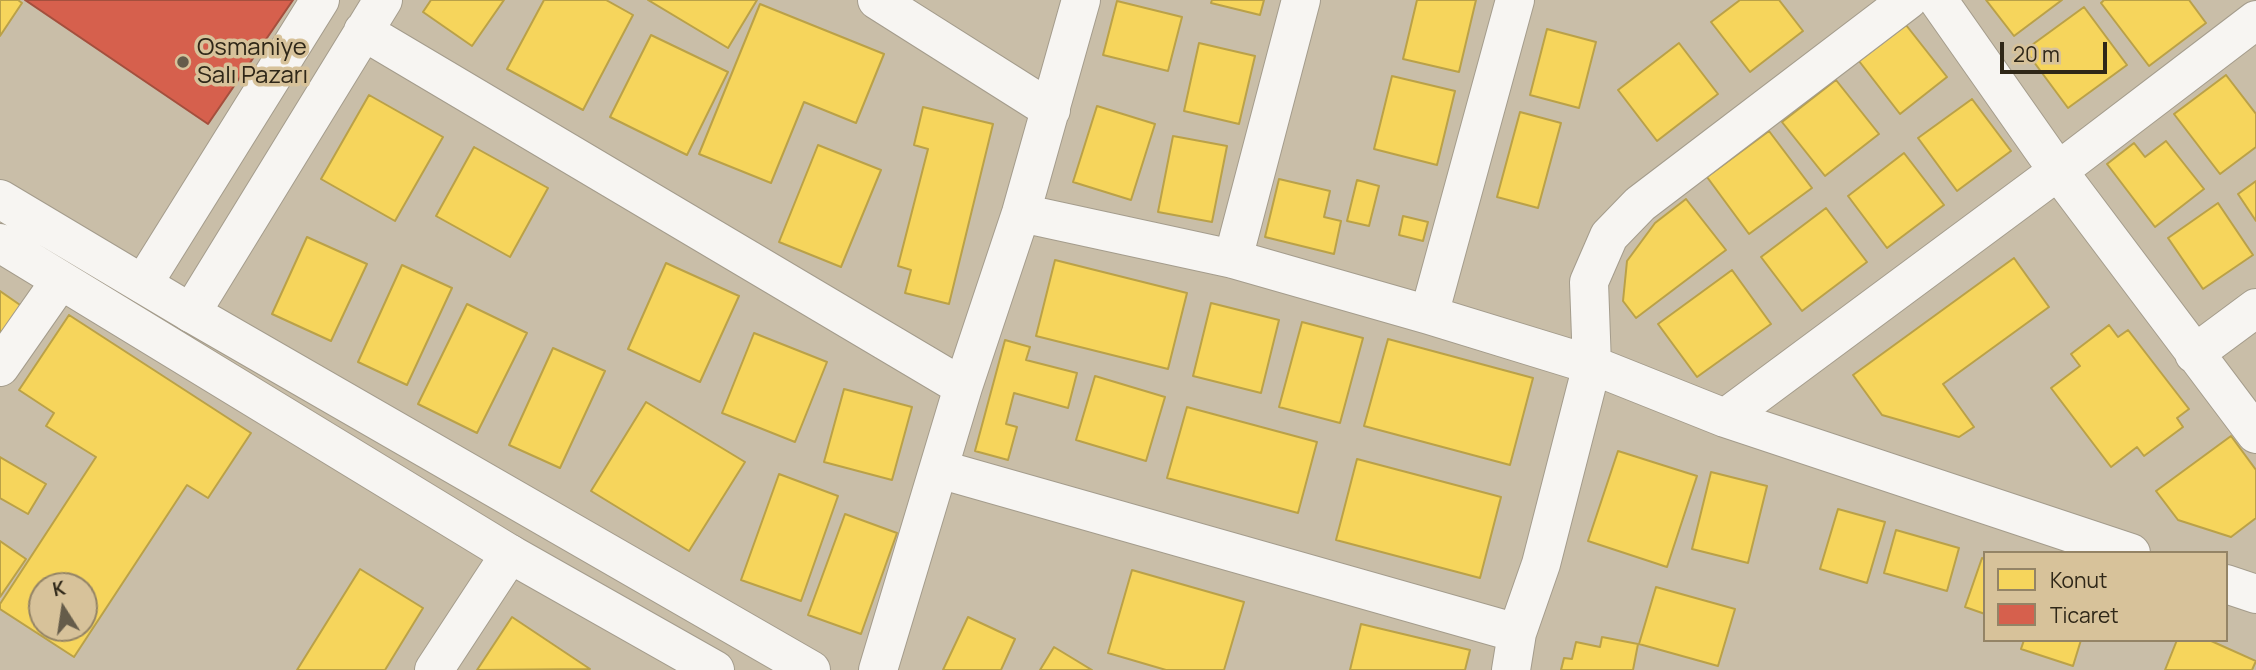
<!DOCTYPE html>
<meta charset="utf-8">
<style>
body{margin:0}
#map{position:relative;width:2256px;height:670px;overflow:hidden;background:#c9bea8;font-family:Manrope,sans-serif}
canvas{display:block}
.legend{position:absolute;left:1983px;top:551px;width:245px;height:91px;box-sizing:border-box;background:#d7c29a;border:2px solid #948466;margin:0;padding:9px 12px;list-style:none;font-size:21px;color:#2f2718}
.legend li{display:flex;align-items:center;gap:14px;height:35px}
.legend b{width:35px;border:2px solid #948466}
.north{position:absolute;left:28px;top:572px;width:70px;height:70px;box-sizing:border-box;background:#d7c29a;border:2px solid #948466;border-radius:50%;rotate:348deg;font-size:19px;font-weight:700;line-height:28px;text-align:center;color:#2f2718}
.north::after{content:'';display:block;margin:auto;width:24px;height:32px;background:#655c4a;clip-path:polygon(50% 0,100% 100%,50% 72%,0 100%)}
.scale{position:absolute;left:2000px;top:42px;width:107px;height:32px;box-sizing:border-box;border:4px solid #2f2718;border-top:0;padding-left:9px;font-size:21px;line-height:24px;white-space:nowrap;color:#2f2718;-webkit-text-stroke:5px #d7c29a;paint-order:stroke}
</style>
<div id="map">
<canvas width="2256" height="670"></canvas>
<ul class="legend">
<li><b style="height:19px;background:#f6d55c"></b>Konut</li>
<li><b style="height:19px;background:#d6604d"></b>Ticaret</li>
</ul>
<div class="north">K</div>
<div class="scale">20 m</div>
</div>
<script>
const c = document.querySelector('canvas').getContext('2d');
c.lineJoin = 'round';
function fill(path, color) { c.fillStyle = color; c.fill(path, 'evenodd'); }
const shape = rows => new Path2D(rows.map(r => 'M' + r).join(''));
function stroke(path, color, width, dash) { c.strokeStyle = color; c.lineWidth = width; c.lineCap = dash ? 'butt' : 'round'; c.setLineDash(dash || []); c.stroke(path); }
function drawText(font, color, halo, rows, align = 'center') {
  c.font = font + ' Manrope,sans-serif'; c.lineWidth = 7; c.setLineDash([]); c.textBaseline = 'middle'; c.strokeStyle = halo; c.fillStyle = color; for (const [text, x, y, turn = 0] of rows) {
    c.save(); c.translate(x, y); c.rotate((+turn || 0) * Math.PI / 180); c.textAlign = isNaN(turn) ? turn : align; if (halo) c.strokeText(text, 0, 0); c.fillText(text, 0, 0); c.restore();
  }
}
const homes = shape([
 [0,0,18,0,22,3,0,36,0,0],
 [431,0,504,0,472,46,423,12,431,0],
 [544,0,606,0,633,15,583,110,507,69,544,0],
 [648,0,757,0,728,48,648,0],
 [1212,0,1264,0,1260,15,1211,3,1212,0],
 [1417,0,1476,0,1459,72,1403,59,1417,0],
 [1740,0,1779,0,1803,31,1750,72,1711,22,1740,0],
 [1986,0,2062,0,2014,36,1986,0],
 [2104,0,2189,0,2206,23,2149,66,2101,3,2104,0],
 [1117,1,1182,17,1168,71,1103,55,1117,1],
 [760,4,884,54,856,123,804,102,771,183,699,154,760,4],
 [2084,7,2127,65,2068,108,2025,50,2084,7],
 [1906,25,1947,77,1900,114,1859,61,1906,25],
 [1547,29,1596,42,1579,108,1530,95,1547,29],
 [651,35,728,72,687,155,610,117,651,35],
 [1199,43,1255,56,1239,124,1184,111,1199,43],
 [1679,43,1718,94,1657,141,1618,90,1679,43],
 [2226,75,2256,114,2256,147,2220,174,2174,114,2226,75],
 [1392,76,1455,91,1437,165,1374,149,1392,76],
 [1836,80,1879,134,1825,176,1782,122,1836,80],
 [369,95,443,137,395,221,321,179,369,95],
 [1972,99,2011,151,1957,191,1918,138,1972,99],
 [1097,106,1155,124,1131,200,1073,182,1097,106],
 [923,107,993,124,949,304,905,293,911,270,898,266,928,149,914,145,923,107],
 [1520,112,1561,123,1538,208,1497,197,1520,112],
 [1769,131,1812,188,1749,234,1707,177,1769,131],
 [1173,136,1227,146,1212,222,1158,212,1173,136],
 [2166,141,2204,189,2155,227,2107,164,2134,143,2145,157,2166,141],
 [818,145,881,170,841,267,779,242,818,145],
 [474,147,548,188,510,257,436,216,474,147],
 [1904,153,1944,205,1887,248,1848,196,1904,153],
 [1279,179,1330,191,1324,217,1341,221,1334,254,1265,237,1279,179],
 [1357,180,1379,186,1369,226,1347,221,1357,180],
 [2256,181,2256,221,2238,194,2256,181],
 [1686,199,1726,250,1636,318,1623,301,1627,261,1655,223,1686,199],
 [2218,203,2253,255,2203,289,2168,238,2218,203],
 [1826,208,1867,262,1802,311,1761,257,1826,208],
 [1403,216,1428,222,1423,241,1399,235,1403,216],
 [307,237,367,264,331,341,272,314,307,237],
 [2014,258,2049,307,1943,384,1974,427,1959,437,1882,415,1853,375,2014,258],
 [1055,260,1187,293,1168,369,1036,336,1055,260],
 [666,263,739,296,700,382,628,349,666,263],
 [402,265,452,288,407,385,358,362,402,265],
 [1732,270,1771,324,1697,377,1658,324,1732,270],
 [0,291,23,307,0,340,0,291],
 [1211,303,1279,320,1261,393,1193,376,1211,303],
 [467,304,527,333,477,433,418,404,467,304],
 [69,315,251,433,208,498,187,485,74,657,0,609,0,604,96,457,46,426,54,413,19,390,69,315],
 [42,586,84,586,84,628,42,628,42,586],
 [1302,322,1363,338,1340,423,1279,407,1302,322],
 [2109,325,2118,337,2128,330,2189,409,2177,418,2183,427,2144,456,2137,447,2111,467,2051,388,2080,366,2071,354,2109,325],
 [754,333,827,362,795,442,722,413,754,333],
 [1388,339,1533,378,1510,465,1364,426,1388,339],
 [1005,340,1030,347,1026,360,1077,373,1068,408,1014,393,1006,424,1017,427,1008,460,975,451,1005,340],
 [553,348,605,371,560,468,509,445,553,348],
 [1095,376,1165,397,1146,461,1076,440,1095,376],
 [844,389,912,407,892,480,824,462,844,389],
 [646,402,745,462,689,551,591,491,646,402],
 [1187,407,1317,442,1298,513,1167,478,1187,407],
 [2231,436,2256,470,2256,518,2231,537,2178,520,2156,491,2231,436],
 [1618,451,1697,476,1667,567,1588,541,1618,451],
 [0,457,46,484,28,514,0,498,0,457],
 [1357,459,1501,497,1480,578,1336,540,1357,459],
 [1711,472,1767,486,1748,563,1692,549,1711,472],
 [779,474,838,496,801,601,741,580,779,474],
 [1838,509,1885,522,1867,583,1820,569,1838,509],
 [845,514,897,533,861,634,808,615,845,514],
 [1896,530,1959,548,1947,591,1884,573,1896,530],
 [0,541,26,559,0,597,0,541],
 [1982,558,1985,559,1985,614,1965,607,1982,558],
 [360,569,423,608,385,670,297,670,360,569],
 [1132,570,1244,602,1224,670,1166,670,1108,653,1132,570],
 [1656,587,1735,609,1718,666,1639,644,1656,587],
 [512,617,590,669,477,670,512,617],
 [968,617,1015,639,1001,670,943,670,968,617],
 [1361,624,1470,650,1465,670,1350,670,1361,624],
 [1602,637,1638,644,1633,670,1561,670,1564,658,1572,659,1576,642,1600,647,1602,637],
 [2024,640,2081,640,2073,666,2021,649,2024,640],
 [2177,640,2209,640,2256,661,2252,670,2165,670,2177,640],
 [1054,647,1092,670,1040,670,1054,647]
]);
const shops = shape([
 [25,0,293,0,208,124,25,0]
]);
const minor = shape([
 [877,0,1051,110],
 [1908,0,1640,204,1609,236,1589,282,1592,365,1725,418,2131,553],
 [1938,0,2058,171,2256,434],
 [363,31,963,387,878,670],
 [1021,213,1233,259,1429,315,1592,365,1541,564,1517,633,1511,670],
 [1233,259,1301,0],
 [143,284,320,0],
 [191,313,383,0],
 [1429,315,1515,0],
 [2194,354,2256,308],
 [0,367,60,281],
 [963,387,1021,213,1081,0],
 [1725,418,2058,171,2256,20],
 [939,469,1517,633],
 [2226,584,2256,594],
 [434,670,510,554]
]);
const major = shape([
 [0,199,191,313,811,670],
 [0,243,510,554,715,670]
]);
const markers = [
 [183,62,7,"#655c4a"]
];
const poiNames = [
 ["Osmaniye",197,48],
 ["Salı Pazarı",197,76]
];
fill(homes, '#f6d55c');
stroke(homes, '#baa148', 2);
fill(shops, '#d6604d');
stroke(shops, '#a44f3d', 2);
stroke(minor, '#a49c8c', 40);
stroke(major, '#a49c8c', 40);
stroke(minor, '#f7f5f2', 38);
stroke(major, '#f7f5f2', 38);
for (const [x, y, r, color] of markers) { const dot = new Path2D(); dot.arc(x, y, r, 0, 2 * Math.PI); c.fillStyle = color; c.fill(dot); stroke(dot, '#d7c29a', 2.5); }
drawText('24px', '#2f2718', '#d7c29a', poiNames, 'left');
</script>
